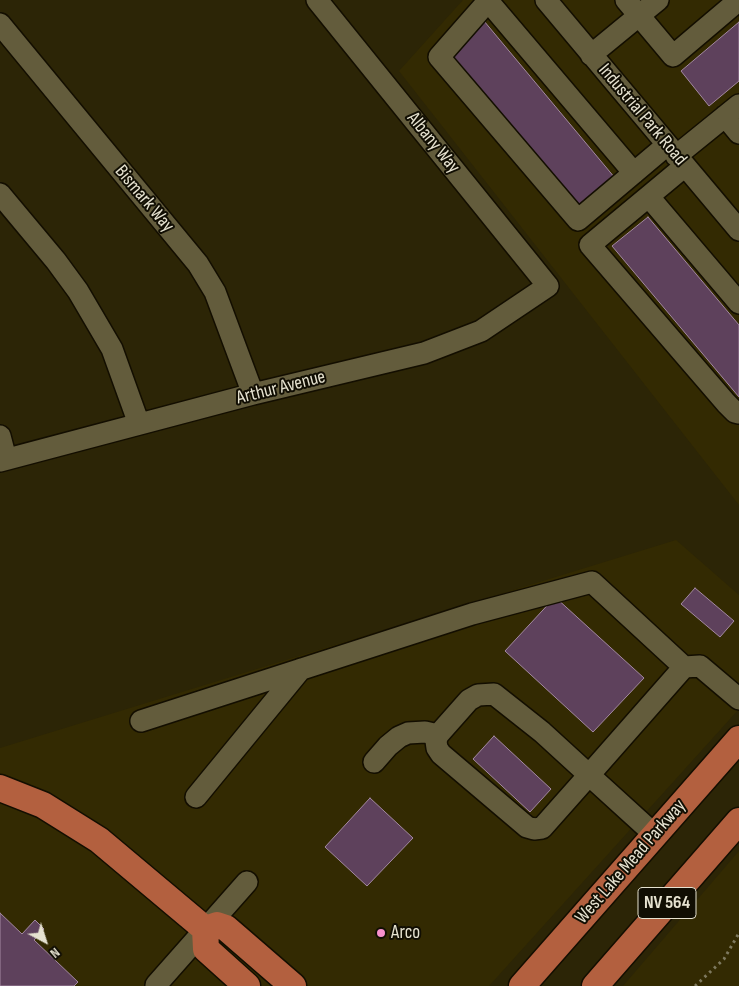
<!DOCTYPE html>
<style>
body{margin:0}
#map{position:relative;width:739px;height:986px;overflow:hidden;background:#2c2506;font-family:"Sofia Sans Condensed",sans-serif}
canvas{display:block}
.north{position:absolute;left:20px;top:916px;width:50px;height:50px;-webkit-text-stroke:4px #110e03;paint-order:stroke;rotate:140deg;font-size:14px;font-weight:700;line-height:20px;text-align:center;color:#e6e2d0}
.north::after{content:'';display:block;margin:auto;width:18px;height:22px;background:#e6e2d0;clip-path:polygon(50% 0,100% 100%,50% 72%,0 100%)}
</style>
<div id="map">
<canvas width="739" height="986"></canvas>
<div class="north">N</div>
</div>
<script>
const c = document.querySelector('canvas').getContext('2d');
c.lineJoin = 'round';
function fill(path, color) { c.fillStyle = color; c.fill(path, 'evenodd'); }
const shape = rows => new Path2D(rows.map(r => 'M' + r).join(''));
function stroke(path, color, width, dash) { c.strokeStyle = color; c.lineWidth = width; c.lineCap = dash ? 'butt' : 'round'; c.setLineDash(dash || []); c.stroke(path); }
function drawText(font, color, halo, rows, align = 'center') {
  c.font = font + ' "Sofia Sans Condensed",sans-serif'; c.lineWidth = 4; c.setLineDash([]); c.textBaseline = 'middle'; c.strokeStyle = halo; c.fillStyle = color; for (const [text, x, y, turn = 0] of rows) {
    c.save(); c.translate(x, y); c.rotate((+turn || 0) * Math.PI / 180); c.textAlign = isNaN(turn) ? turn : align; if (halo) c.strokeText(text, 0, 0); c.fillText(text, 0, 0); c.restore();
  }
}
const built = shape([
 [463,0,739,0,739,505,399,71],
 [676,540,739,595,739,709,489,986,0,986,0,748],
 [739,851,739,986,623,986]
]);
const building = shape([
 [484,21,615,178,580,208,449,51,484,21],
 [739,22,739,81,709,106,681,71,739,22],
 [648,217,739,325,739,397,612,246,648,217],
 [695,588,734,621,720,637,681,604,695,588],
 [555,597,644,678,593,732,505,651,555,597],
 [494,736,551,789,530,812,473,759,494,736],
 [370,798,413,838,367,886,325,847,370,798],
 [0,913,22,934,35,920,44,929,34,940,78,982,74,986,0,986,0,913]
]);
const path = shape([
 [695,986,724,959,739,933]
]);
const minor = shape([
 [489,0,439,57,578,220,667,145],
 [546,0,739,230],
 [626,0,673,56,739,0],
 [488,1,634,173],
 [0,24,198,264,215,292,253,394],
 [591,55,658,0],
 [725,116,739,133],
 [676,156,739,105],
 [685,166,590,245,726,403,735,412,739,413],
 [0,194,56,261,78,291,112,349,139,424],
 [649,197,739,303],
 [0,436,6,459],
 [0,461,253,394,424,353,481,331,548,286,317,0],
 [684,667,700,666,739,699],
 [141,721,472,614,592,582,684,667,589,775,542,828,534,829,527,827,441,754,437,748,436,741,438,735,469,700,478,695,494,694,542,732,589,775,655,835],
 [374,762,388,746,399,737,408,733,425,732,438,735],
 [196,797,301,669],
 [156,985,247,882]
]);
const major = shape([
 [0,788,43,805,99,840,205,929,206,949,247,986],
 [205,929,217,925,226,928,293,986],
 [522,986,739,739],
 [595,986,739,821]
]);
const markers = [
 [381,933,5,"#f890cc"]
];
const shields = [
 [667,903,58]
];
const shieldNames = [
 ["NV 564",667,903]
];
const streetNames = [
 ["Industrial Park Road",642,115,50],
 ["Albany Way",433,143,51],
 ["Bismark Way",144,199,50],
 ["Arthur Avenue",281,388,-14],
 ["West Lake Mead Parkway",631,862,-49]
];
const poiNames = [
 ["Arco",391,933]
];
fill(built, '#332a02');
fill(building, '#5e415c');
stroke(building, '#a389a1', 1);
stroke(minor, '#130e00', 24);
stroke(major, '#130e00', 29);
stroke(path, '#7e795f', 3, [2.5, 4]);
stroke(minor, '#635c3c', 21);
stroke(major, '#b3603f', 26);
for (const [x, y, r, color] of markers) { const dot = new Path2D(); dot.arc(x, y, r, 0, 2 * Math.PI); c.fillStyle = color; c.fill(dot); stroke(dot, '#110e03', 2); }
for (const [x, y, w] of shields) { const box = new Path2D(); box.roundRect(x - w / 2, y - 15.5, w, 31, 4); c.fillStyle = '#110e03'; c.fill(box); stroke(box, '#e6e2d0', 1); }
drawText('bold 18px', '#e6e2d0', null, shieldNames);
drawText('19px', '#e6e2d0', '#110e03', streetNames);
drawText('19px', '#e6e2d0', '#110e03', poiNames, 'left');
</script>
